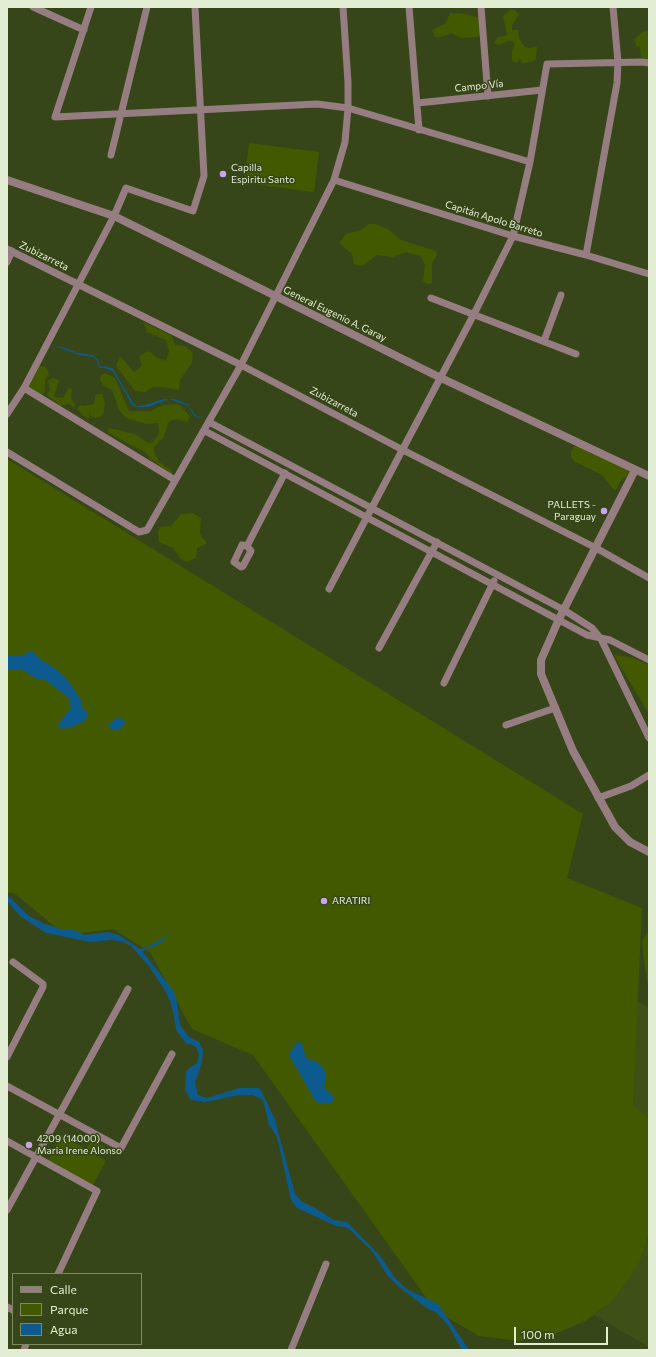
<!DOCTYPE html>
<meta charset="utf-8">
<style>
body{margin:0}
#map{position:relative;width:656px;height:1357px;overflow:hidden;background:#374618;font-family:Commissioner,sans-serif}
canvas{display:block}
.frame{position:absolute;inset:0;border:8px solid #e3edd4;pointer-events:none}
.legend{position:absolute;left:12px;top:1273px;width:130px;height:72px;box-sizing:border-box;background:#374618;border:1px solid #7c8963;margin:0;padding:5px 7px;list-style:none;font-size:12px;color:#e3edd4}
.legend li{display:flex;align-items:center;gap:8px;height:20px}
.legend b{width:20px;border:1px solid #7c8963}
.scale{position:absolute;left:514px;top:1327px;width:94px;height:18px;box-sizing:border-box;border:2px solid #e3edd4;border-top:0;padding-left:5px;font-size:12px;line-height:14px;white-space:nowrap;color:#e3edd4;-webkit-text-stroke:3px #374618;paint-order:stroke}
</style>
<div id="map">
<canvas width="656" height="1357"></canvas>
<div class="frame"></div>
<ul class="legend">
<li><b style="height:5px;background:#967d82"></b>Calle</li>
<li><b style="height:11px;background:#435900"></b>Parque</li>
<li><b style="height:11px;background:#0d5b8e"></b>Agua</li>
</ul>
<div class="scale">100 m</div>
</div>
<script>
const c = document.querySelector('canvas').getContext('2d');
c.lineJoin = 'round';
function fill(path, color) { c.fillStyle = color; c.fill(path, 'evenodd'); }
const shape = rows => new Path2D(rows.map(r => 'M' + r).join(''));
function stroke(path, color, width, dash) { c.strokeStyle = color; c.lineWidth = width; c.lineCap = dash ? 'butt' : 'round'; c.setLineDash(dash || []); c.stroke(path); }
function drawText(font, color, halo, rows, align = 'center') {
  c.font = font + ' Commissioner,sans-serif'; c.lineWidth = 3; c.setLineDash([]); c.textBaseline = 'middle'; c.strokeStyle = halo; c.fillStyle = color; for (const [text, x, y, turn = 0] of rows) {
    c.save(); c.translate(x, y); c.rotate((+turn || 0) * Math.PI / 180); c.textAlign = isNaN(turn) ? turn : align; if (halo) c.strokeText(text, 0, 0); c.fillText(text, 0, 0); c.restore();
  }
}
const built = shape([
 [637,1000,649,1008,649,1118,633,1105],
 [649,1233,649,1347,594,1315,613,1301,640,1262]
]);
const green = shape([
 [511,9,516,11,519,15,512,25,512,30,518,30,519,38,524,46,529,48,537,47,536,59,532,62,522,63,520,58,517,63,512,61,512,51,515,46,513,41,508,41,499,45,494,43,498,37,505,36,507,34,503,16],
 [450,13,465,14,480,18,480,34,477,37,462,38,452,33,438,38,434,36,432,30,446,23],
 [649,31,649,60,641,57,640,47,636,46,634,40,642,32],
 [249,143,319,152,314,192,244,183],
 [369,224,375,224,389,230,401,240,436,251,437,255,432,263,432,283,427,284,423,281,425,265,421,256,411,254,407,252,392,257,377,255,364,265,359,266,354,264,352,254,339,243,346,234,361,230],
 [143,322,171,335,175,345,185,346,193,353,192,363,180,380,179,390,163,387,153,387,145,392,135,391,116,366,120,356,134,372,142,366,139,356,149,351,156,357,166,361,169,351,166,340,147,332],
 [39,366,46,367,49,374,45,380,45,390,43,395,29,388,28,385],
 [105,373,115,378,129,411,150,411,164,405,175,404,180,405,190,417,187,422,177,419,172,420,168,423,164,437,154,447,154,452,159,462,172,471,172,476,163,470,156,462,151,460,145,452,108,433,108,428,118,430,134,434,147,442,152,443,159,434,159,428,158,423,146,424,126,418,119,410,112,390,103,385,100,380,101,375],
 [53,378,59,380,54,397,63,398,68,389,70,388,72,390,71,399,76,405,73,407,69,404,61,406,49,397,47,394,50,390,48,380],
 [98,394,103,394,103,396,105,404,103,414,100,417,95,418,90,415,90,410,89,418,87,419,77,409,78,407,80,405,85,406,93,404,95,402,95,395],
 [578,446,592,454,616,460,624,459,630,471,628,475,620,482,615,491,602,475,574,461,571,457,571,452,573,447],
 [7,459,583,814,567,878,642,908,633,1105,649,1118,649,1233,640,1262,613,1301,585,1321,550,1336,519,1341,479,1336,435,1310,253,1055,192,1029,150,952,113,929,65,935,14,893,7,893],
 [192,513,201,518,200,533,202,538,206,541,206,544,197,548,196,558,187,562,182,560,173,548,159,542,158,532,160,527,171,526,181,514],
 [614,655,633,658,649,665,649,714],
 [649,930,649,993,644,962,642,941],
 [62,1135,106,1161,92,1186,48,1160],
 [92,1140,106,1148,101,1155,87,1148]
]);
const water = shape([
 [55,346,63,347,77,353,93,355,98,359,99,366,106,367,99,368,97,361,94,357,79,355],
 [113,369,133,403,137,406,145,405,163,399,174,399,188,404,195,415,204,419,194,416,189,406,169,399,148,407,136,407,131,404,126,394,112,370],
 [30,651,32,651,40,659,56,669,67,679,81,700,82,708,88,712,86,720,72,727,62,729,58,726,59,723,71,708,69,698,44,679,37,679,21,669,7,669,7,656,23,655],
 [116,718,123,719,126,722,120,729,113,730,108,725],
 [7,895,29,916,45,924,64,930,74,930,85,935,108,932,119,935,140,949,147,947,169,935,159,944,142,951,172,989,176,997,180,1025,189,1037,199,1042,203,1050,202,1063,195,1082,198,1095,207,1098,239,1088,258,1088,261,1090,275,1120,295,1194,301,1201,315,1208,334,1220,347,1222,381,1257,395,1278,407,1289,438,1304,469,1350,462,1350,448,1325,437,1313,427,1308,399,1287,387,1275,372,1251,350,1230,346,1227,336,1226,297,1208,291,1200,277,1137,269,1125,263,1100,253,1095,239,1095,205,1102,191,1100,185,1090,186,1072,189,1068,197,1063,199,1055,198,1051,195,1046,186,1043,177,1032,171,1004,166,992,149,966,131,946,121,941,110,940,91,942,46,933,20,916,7,901],
 [298,1042,302,1043,306,1058,317,1062,324,1069,326,1074,324,1088,334,1097,334,1101,326,1104,316,1102,304,1081,290,1057,290,1052]
]);
const stream = shape([
 [105,367,113,370]
]);
const minor = shape([
 [33,7,84,30],
 [91,7,55,117,317,104,348,108,530,162],
 [409,7,419,130],
 [481,7,488,96],
 [418,103,542,90],
 [111,155,147,7],
 [334,180,513,236,586,255,649,274],
 [7,249,241,365,401,449,596,548,649,578],
 [586,255,617,83,618,62,613,7],
 [7,262,12,251],
 [431,298,576,354],
 [544,341,561,295],
 [24,388,175,480],
 [7,414,24,388,114,216,126,188,193,211,204,176,195,7],
 [209,422,564,610,592,628,601,639,649,738],
 [205,431,587,635,610,640,649,660],
 [7,452,139,532,147,530,241,365,334,180,345,142,348,108,348,82,343,7],
 [242,545,247,546,251,551,243,566,241,567,234,562,242,545],
 [247,546,285,473],
 [329,589,474,314,513,236,530,162,547,64,642,62,649,63],
 [379,648,437,542],
 [444,683,494,581],
 [506,725,555,708],
 [598,798,631,786,649,775],
 [7,1057,43,987,43,984,13,962],
 [7,1086,121,1148,172,1054],
 [7,1141,97,1191,58,1274],
 [7,1210,128,989],
 [7,1307,13,1310],
 [24,1350,26,1344],
 [291,1350,326,1264]
]);
const tertiary = shape([
 [7,180,114,216,441,378,649,476],
 [635,470,559,619,541,660,541,674,573,751,615,827,630,842,649,852]
]);
const markers = [
 [223,174,4,"#c7a6ef"],
 [604,511,4,"#c7a6ef"],
 [324,901,4,"#c7a6ef"],
 [29,1145,4,"#c7a6ef"]
];
const streetNames = [
 ["Campo Vía",479,86,-6],
 ["Capitán Apolo Barreto",494,219,17],
 ["Zubizarreta",44,256,26],
 ["General Eugenio A. Garay",335,314,26],
 ["Zubizarreta",334,402,28]
];
const poiNames = [
 ["Capilla",231,168],
 ["Espiritu Santo",231,180],
 ["PALLETS -",596,505,"right"],
 ["Paraguay",596,517,"right"],
 ["ARATIRI",332,901],
 ["4209 (14000)",37,1139],
 ["Maria Irene Alonso",37,1151]
];
fill(built, '#3e4f18');
fill(green, '#435900');
fill(water, '#0d5b8e');
stroke(stream, '#0d5b8e', 2);
stroke(minor, '#967d82', 7);
stroke(tertiary, '#967d82', 8);
for (const [x, y, r, color] of markers) { const dot = new Path2D(); dot.arc(x, y, r, 0, 2 * Math.PI); c.fillStyle = color; c.fill(dot); stroke(dot, '#374618', 1.5); }
drawText('10px', '#e3edd4', '#374618', streetNames);
drawText('10px', '#e3edd4', '#374618', poiNames, 'left');
</script>
